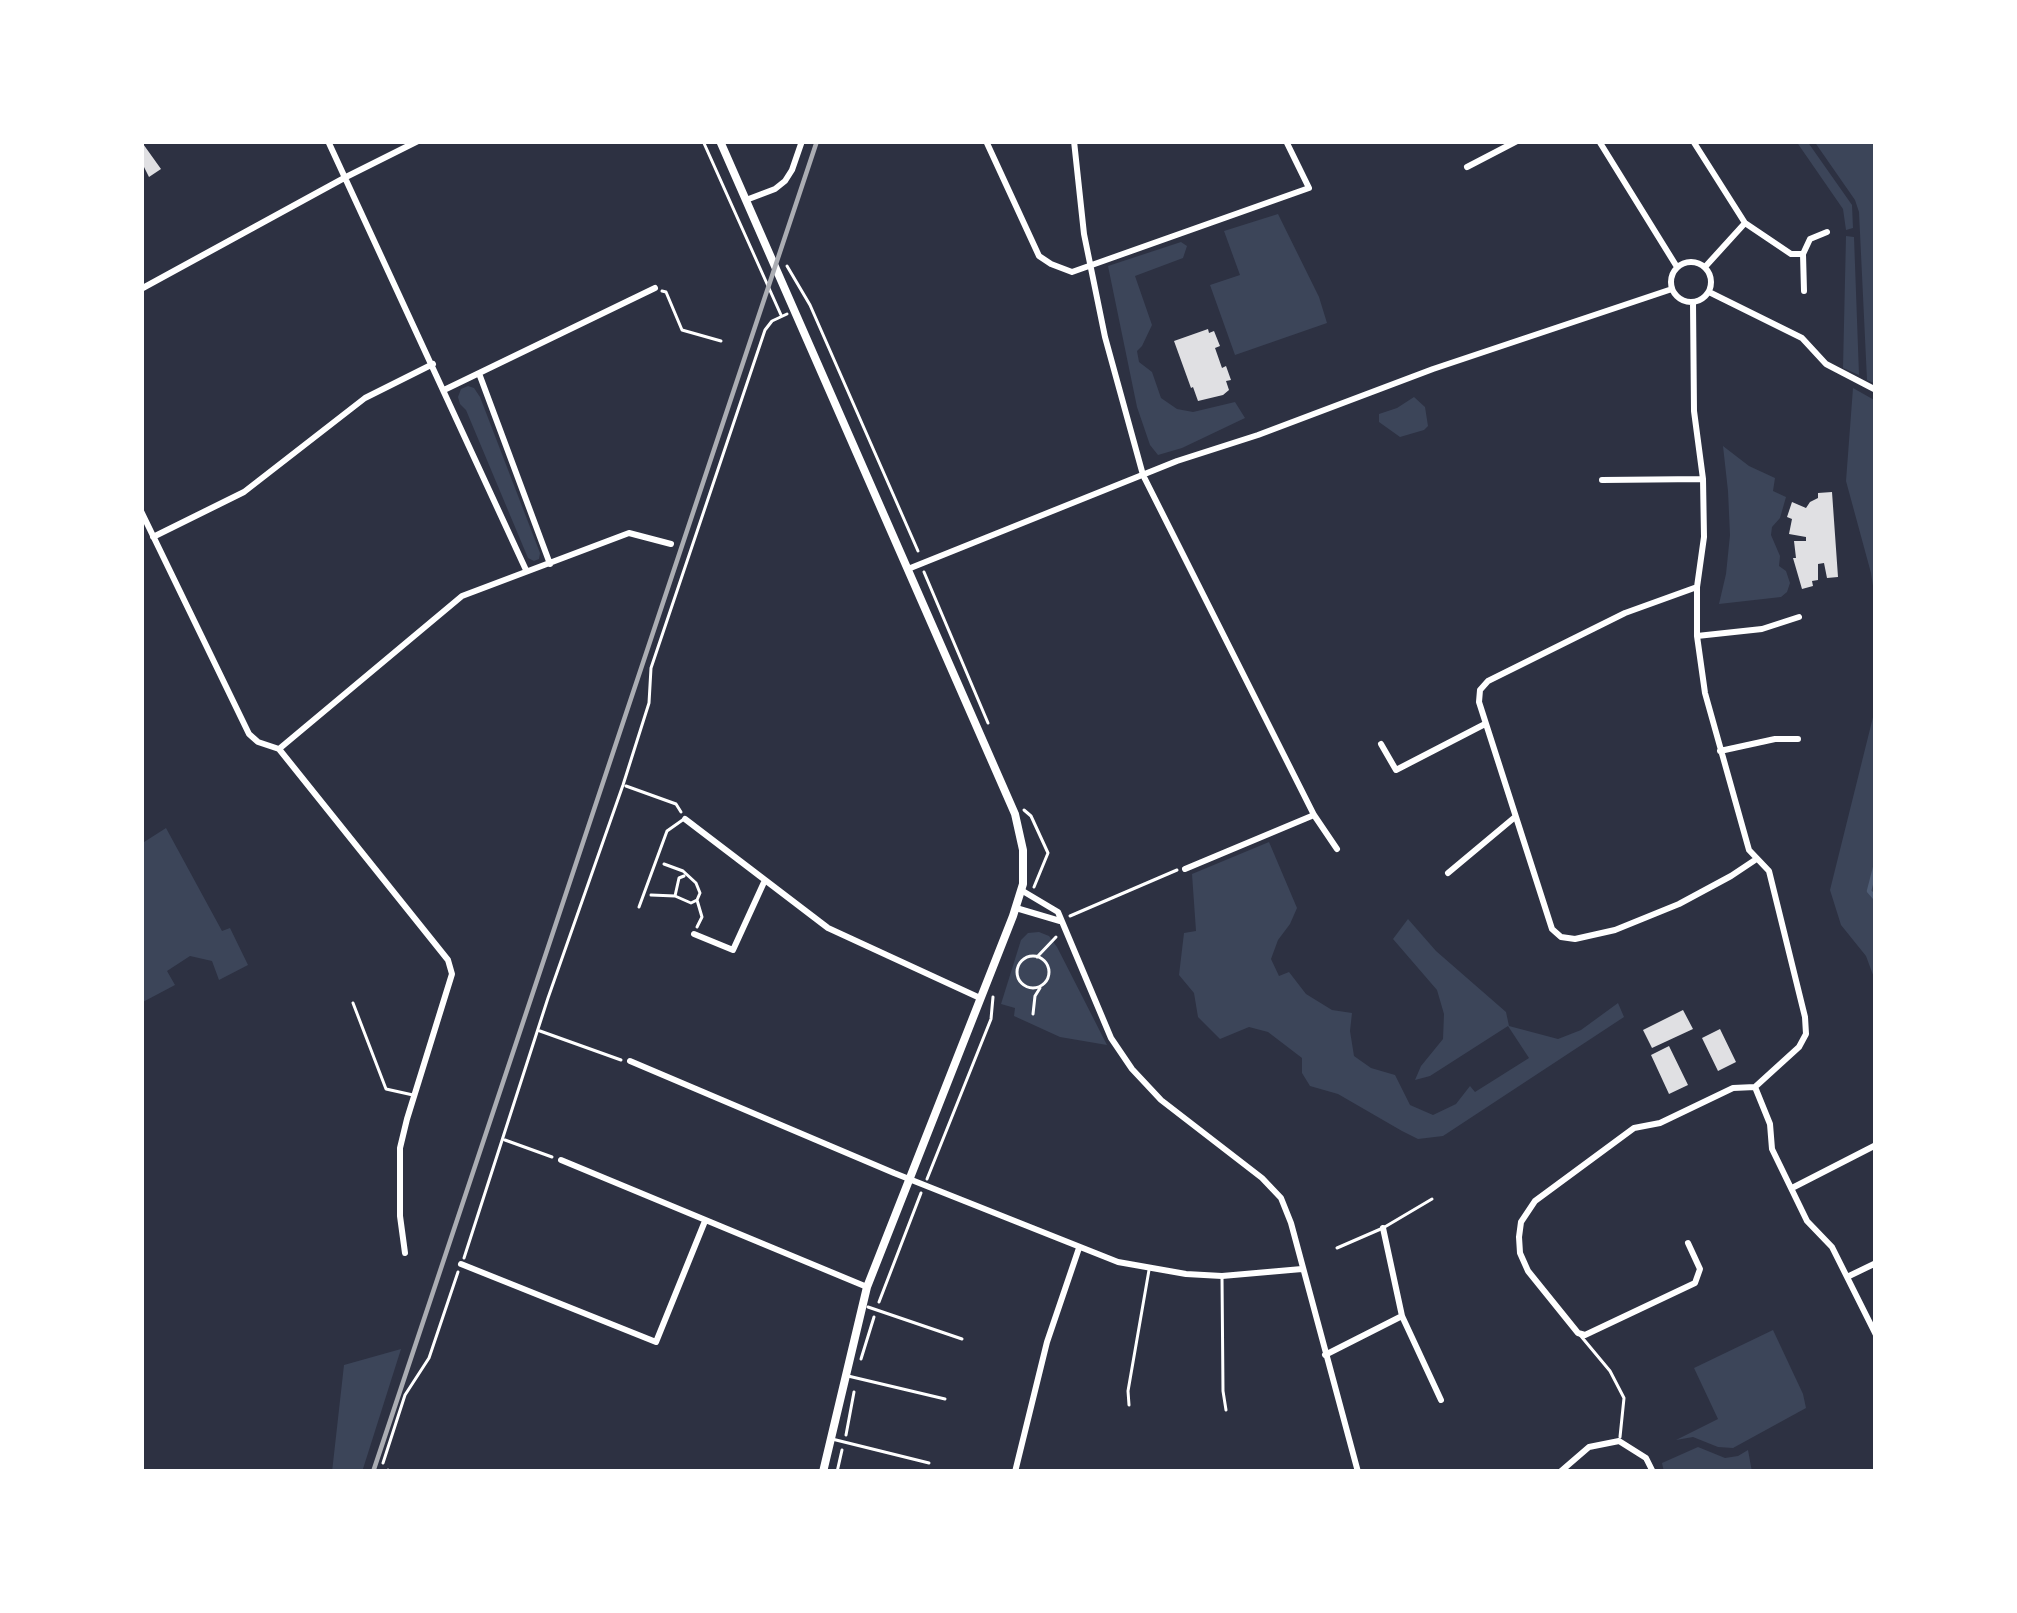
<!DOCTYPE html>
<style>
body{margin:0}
#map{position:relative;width:2017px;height:1613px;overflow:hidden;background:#2d3142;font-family:Overpass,sans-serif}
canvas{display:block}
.frame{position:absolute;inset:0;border:144px solid #fff;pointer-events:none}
</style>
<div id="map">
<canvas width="2017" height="1613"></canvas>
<div class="frame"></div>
</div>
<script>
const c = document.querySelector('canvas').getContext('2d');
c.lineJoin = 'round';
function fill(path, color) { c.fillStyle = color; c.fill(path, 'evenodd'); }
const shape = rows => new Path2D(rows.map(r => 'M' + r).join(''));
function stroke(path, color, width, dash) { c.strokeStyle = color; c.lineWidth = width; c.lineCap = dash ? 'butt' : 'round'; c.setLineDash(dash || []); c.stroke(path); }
const green = shape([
 [1796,141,1807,141,1852,205,1853,228,1846,230,1843,209],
 [1814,141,1876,141,1876,384,1867,380,1859,212,1855,200],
 [1278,214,1319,297,1327,323,1235,355,1210,285,1240,275,1224,231],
 [1846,236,1854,237,1859,375,1843,368],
 [1181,242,1187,246,1183,258,1135,276,1152,325,1142,346,1137,351,1139,362,1152,372,1161,398,1177,409,1193,412,1235,402,1245,418,1182,448,1158,455,1150,445,1137,407,1108,266],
 [468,386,474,388,480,397,540,553,539,559,534,561,528,558,466,410,460,404,458,397,461,389],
 [1853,388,1876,401,1876,605,1871,573,1846,481],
 [1414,397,1425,407,1428,426,1424,430,1400,437,1379,422,1379,414,1397,408],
 [1723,446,1749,466,1775,478,1773,491,1786,497,1780,518,1772,527,1771,535,1780,556,1779,566,1786,571,1790,583,1787,592,1781,597,1719,604,1726,574,1730,535,1728,491],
 [1876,705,1876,983,1866,956,1841,925,1830,890],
 [166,828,222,931,230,928,248,965,219,980,212,961,190,956,167,971,175,985,141,1003,141,844],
 [1269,842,1297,908,1290,924,1278,940,1271,959,1279,976,1289,972,1306,994,1332,1010,1352,1013,1350,1031,1354,1056,1371,1068,1395,1075,1410,1105,1433,1115,1456,1104,1470,1086,1475,1092,1529,1058,1508,1026,1430,1076,1415,1080,1421,1066,1443,1039,1444,1014,1437,990,1393,939,1408,919,1436,951,1506,1012,1509,1026,1558,1039,1581,1030,1618,1003,1624,1017,1443,1136,1418,1139,1402,1131,1338,1094,1310,1086,1302,1073,1302,1058,1268,1032,1249,1027,1220,1039,1198,1017,1194,993,1179,975,1184,933,1196,931,1192,874],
 [1039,932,1049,936,1057,947,1107,1045,1060,1037,1014,1016,1015,1008,1001,1004,1021,940,1028,933],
 [1773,1330,1803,1394,1806,1408,1733,1448,1718,1447,1693,1437,1676,1440,1718,1419,1694,1368],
 [401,1349,362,1472,332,1472,344,1365],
 [1698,1447,1725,1458,1738,1456,1748,1450,1752,1472,1664,1472,1662,1463]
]);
const stream = shape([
 [1876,864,1869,891,1876,899]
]);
const building = shape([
 [141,141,161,169,149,177,141,161],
 [1208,329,1209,333,1214,331,1220,346,1215,348,1222,368,1226,366,1231,380,1226,381,1229,390,1223,395,1198,401,1193,387,1191,388,1174,341],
 [1832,492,1838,577,1827,578,1824,563,1818,564,1818,580,1812,581,1813,586,1802,589,1793,558,1796,558,1794,541,1806,541,1806,537,1789,534,1792,519,1787,517,1792,502,1806,508,1810,502,1818,498,1818,493],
 [1683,1010,1693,1029,1652,1048,1643,1030],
 [1720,1029,1736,1062,1718,1071,1702,1038],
 [1669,1046,1688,1085,1669,1094,1651,1055]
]);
const path = shape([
 [703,141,781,315],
 [787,266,810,305,918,551],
 [662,291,666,292,682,330,721,341],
 [924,572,988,723],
 [626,786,676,804,681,812],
 [1024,810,1031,816,1048,853,1034,887],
 [664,864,683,871,696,883,700,893,697,900,702,917,697,927],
 [651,895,675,896,691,903,697,900],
 [675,896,679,878,684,876],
 [1070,916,1177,870],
 '1017 972a16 16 0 1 1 32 0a16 16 0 1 1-32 0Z',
 [1037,957,1056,937],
 [1033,1014,1035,996,1040,988],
 [540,1031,621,1060],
 [505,1140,552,1157],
 [927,1179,991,1019,993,997],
 [464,1258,548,998,623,785,649,703,651,668,765,330,772,321,787,314],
 [879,1302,921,1193],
 [861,1359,874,1317],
 [846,1435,854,1392],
 [383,1463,405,1395,429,1358,458,1272],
 [837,1472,842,1450]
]);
const service = shape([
 [639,907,667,831,684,819],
 [353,1003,386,1089,413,1095],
 [1337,1248,1383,1228,1432,1199],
 [1222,1277,1223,1391,1226,1410],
 [868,1307,962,1339],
 [1580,1335,1610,1371,1624,1398,1620,1437],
 [848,1376,945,1399],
 [1129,1405,1128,1391,1149,1270],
 [832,1439,929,1463],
 [388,1472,388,1470]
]);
const minor = shape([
 [328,141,526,570],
 [986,141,1039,256,1051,264,1072,272,1309,188,1286,141],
 [1074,141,1084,234,1105,337,1143,475,1314,815,1337,849],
 [1599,141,1677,267],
 [1693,141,1745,223,1705,267],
 [1467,167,1517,141],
 [746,200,775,189,785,181,792,170,802,141],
 [1745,223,1791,254,1803,254,1810,239,1827,232],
 [1803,254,1804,291],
 '1671 282a20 20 0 1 1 40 0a20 20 0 1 1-40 0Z',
 [141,289,346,177,418,141],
 [1709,292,1802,338,1826,364,1876,390],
 [1693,303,1694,411,1703,479,1704,537,1697,587,1697,636,1705,693,1749,850,1769,871,1805,1017,1806,1034,1799,1047,1755,1087,1770,1124,1772,1149,1807,1221,1832,1247,1876,1335],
 [480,376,550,564],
 [444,390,655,288],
 [1602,480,1703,479],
 [141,511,249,734,258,742,279,749,448,960,452,974,407,1119,400,1148,400,1216,405,1253],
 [153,537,244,492,365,398,433,364],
 [908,569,1177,461,1258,435,1433,369,1672,289],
 [1697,587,1625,613,1488,681,1480,690,1479,702,1552,929,1561,937,1575,939,1615,930,1679,904,1731,876,1755,860],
 [1697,636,1762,629,1799,617],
 [1381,744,1396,770,1485,724],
 [279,749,462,596,629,533,671,544],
 [1720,751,1775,739,1798,739],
 [685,819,828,928,980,998],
 [1185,869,1314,815],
 [1448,873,1515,817],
 [1021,890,1058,912,1111,1038,1132,1069,1161,1100,1262,1178,1281,1198,1291,1223,1358,1472],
 [1016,908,1060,921],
 [694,934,733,950,765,880],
 [630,1061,894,1173,1118,1262,1186,1274,1222,1276,1302,1269],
 [561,1160,867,1287],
 [1794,1187,1876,1145],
 [1383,1228,1402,1316,1441,1400],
 [1688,1243,1700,1269,1695,1283,1585,1335,1578,1333,1528,1271,1520,1253,1519,1237,1521,1222,1535,1201,1634,1128,1660,1123,1733,1088,1755,1087],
 [461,1264,656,1342,705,1221],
 [1847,1277,1876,1263],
 [1325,1355,1402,1316],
 [1015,1472,1047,1342,1079,1248],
 [1560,1472,1589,1447,1619,1441,1646,1458,1653,1472]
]);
const tertiary = shape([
 [720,141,1015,814,1023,850,1023,884,1013,916,867,1287,823,1472]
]);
const rail = shape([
 [373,1472,817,141]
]);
fill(green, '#3c4559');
stroke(stream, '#4f5d75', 4.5);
fill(building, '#e0e0e3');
stroke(path, '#fff', 3);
stroke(service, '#fff', 3);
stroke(minor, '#fff', 6);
stroke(tertiary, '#fff', 8);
stroke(rail, '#abadb3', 4.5);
</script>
